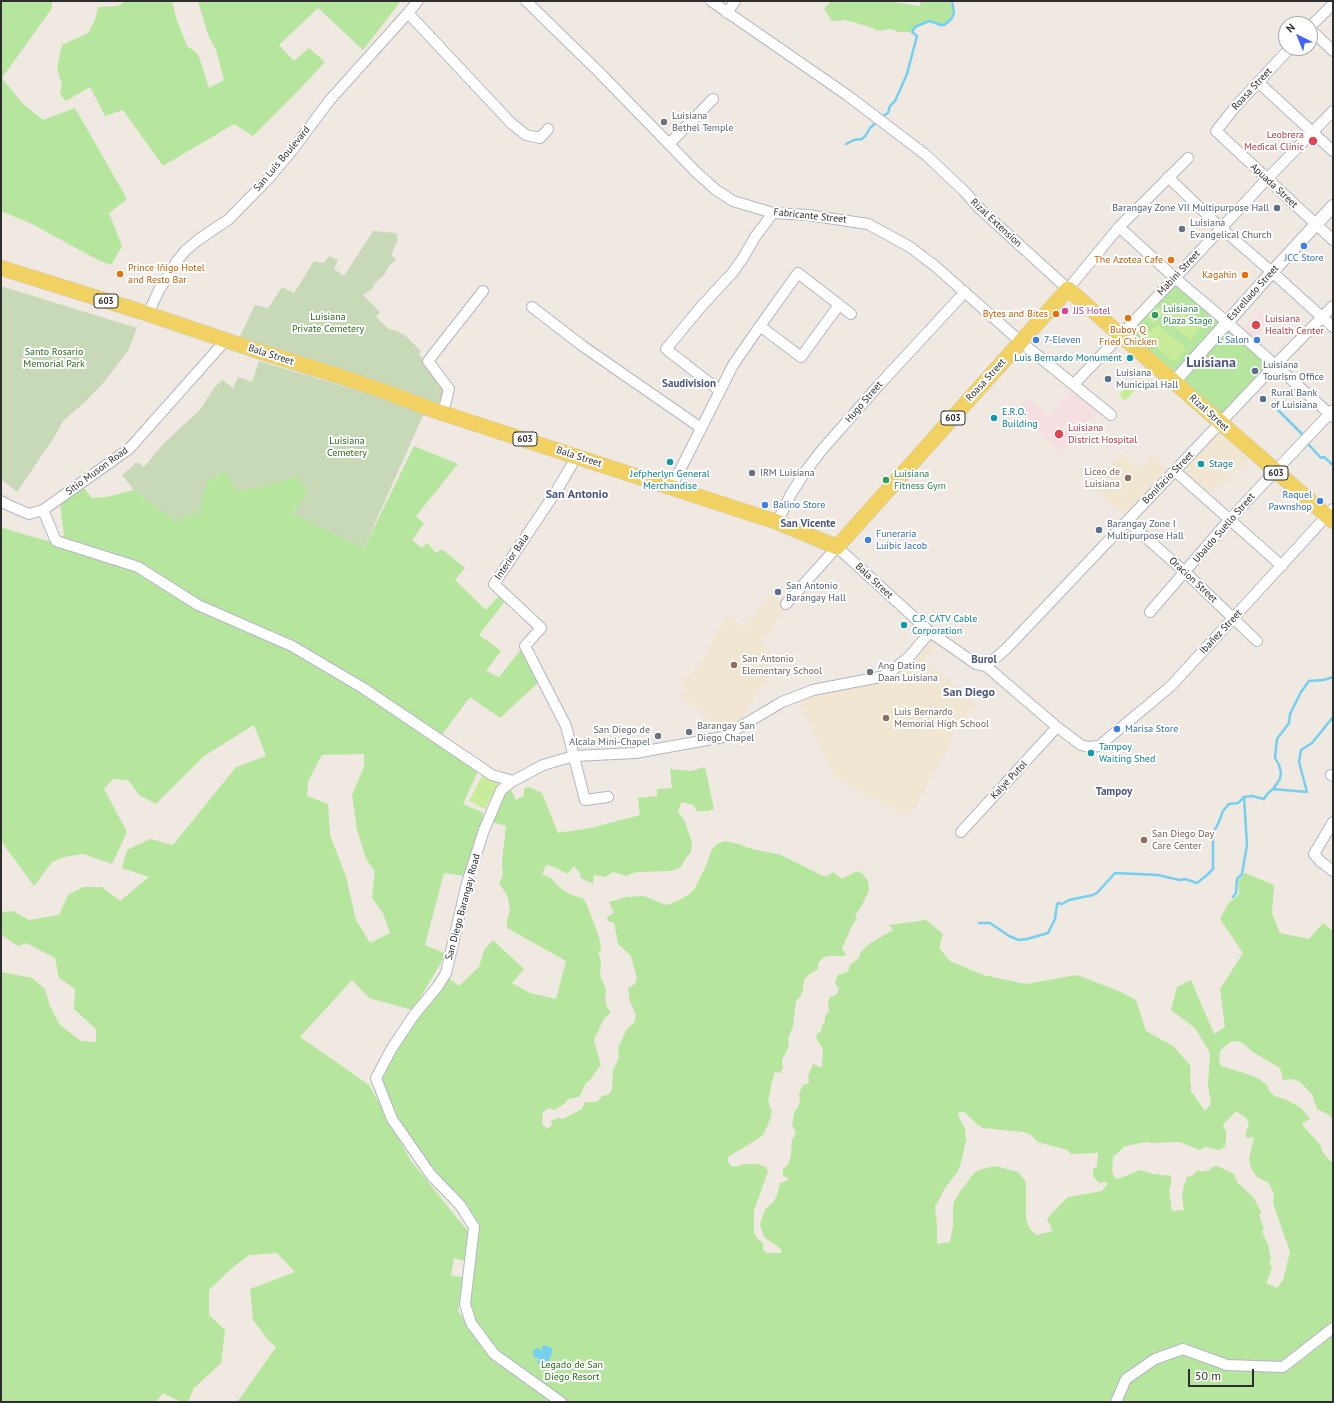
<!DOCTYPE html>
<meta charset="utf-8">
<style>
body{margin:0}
#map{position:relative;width:1334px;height:1403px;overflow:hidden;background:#efe9e1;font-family:"PT Sans",sans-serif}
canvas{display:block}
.frame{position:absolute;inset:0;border:2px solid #2e2e2e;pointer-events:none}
.north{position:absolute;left:1278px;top:16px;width:40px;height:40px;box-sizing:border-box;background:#fff;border:1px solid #ababab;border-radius:50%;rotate:317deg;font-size:11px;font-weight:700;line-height:16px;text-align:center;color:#2e2e2e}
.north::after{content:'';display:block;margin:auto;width:14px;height:18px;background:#4264fb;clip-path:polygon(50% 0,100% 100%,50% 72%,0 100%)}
.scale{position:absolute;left:1188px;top:1369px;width:66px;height:18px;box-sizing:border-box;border:2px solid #2e2e2e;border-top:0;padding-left:5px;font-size:12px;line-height:14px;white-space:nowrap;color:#2e2e2e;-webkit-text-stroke:3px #fff;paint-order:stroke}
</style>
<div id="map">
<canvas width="1334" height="1403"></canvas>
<div class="frame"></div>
<div class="north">N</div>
<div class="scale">50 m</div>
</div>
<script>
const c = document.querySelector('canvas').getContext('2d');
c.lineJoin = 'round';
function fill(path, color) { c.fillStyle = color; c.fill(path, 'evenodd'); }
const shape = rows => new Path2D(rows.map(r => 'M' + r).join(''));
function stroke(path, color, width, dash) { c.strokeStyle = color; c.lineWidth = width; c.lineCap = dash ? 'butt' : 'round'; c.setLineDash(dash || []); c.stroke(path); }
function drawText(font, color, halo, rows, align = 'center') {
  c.font = font + ' "PT Sans",sans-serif'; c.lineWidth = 4; c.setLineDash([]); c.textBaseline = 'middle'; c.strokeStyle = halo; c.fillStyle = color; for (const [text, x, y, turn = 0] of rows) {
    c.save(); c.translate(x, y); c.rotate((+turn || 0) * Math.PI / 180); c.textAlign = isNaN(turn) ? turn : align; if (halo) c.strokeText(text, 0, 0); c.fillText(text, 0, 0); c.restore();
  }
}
const education = shape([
 [1220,426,1253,456,1240,471,1237,468,1224,483,1221,481,1207,496,1179,472],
 [1121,453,1140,470,1153,455,1167,468,1125,516,1091,486],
 [771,595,781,602,786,608,761,643,771,652,767,683,756,694,743,716,722,730,679,694,686,687,683,681,694,671,708,653,711,643,728,615,744,627],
 [930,634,939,643,925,660,977,706,954,730,950,747,930,778,915,808,911,808,906,815,858,791,834,776,797,698,885,679]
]);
const medical = shape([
 [1260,310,1271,320,1252,340,1241,330],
 [1073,387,1100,409,1061,452,1016,413,1029,398,1050,416]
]);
const green = shape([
 [1,1,52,1,52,8,2,78,22,103,43,120,75,108,127,199,109,213,122,246,111,265,98,260,32,224,1,211],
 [125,1,172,1,177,21,187,46,198,54,209,88,224,80,216,50,208,35,198,1,401,1,363,50,318,8,279,45,294,61,309,48,325,62,297,92,253,136,234,124,163,166,123,110,105,116,90,87,66,101,60,94,62,85,57,68,62,45,88,33,95,20,98,7,118,6],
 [831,1,888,1,920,6,921,1,952,1,954,12,952,18,944,25,929,21,915,27,912,32,898,32,891,29,877,31,873,28,853,22,844,20,832,21,824,9],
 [1176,284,1271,364,1220,417,1127,336],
 [414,446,458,464,416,516,424,524,412,540,422,548,427,543,436,553,442,549,465,568,455,580,486,610,499,596,505,601,479,635,501,651,486,671,499,677,523,647,541,680,500,718,470,697,438,740,479,769,463,804,484,813,465,876,444,873,425,945,446,954,413,1010,369,998,352,980,300,1037,369,1085,411,1161,470,1234,465,1261,454,1258,451,1276,463,1277,458,1311,493,1361,553,1402,236,1402,241,1397,276,1347,268,1340,253,1320,250,1289,295,1272,277,1253,249,1255,232,1268,209,1290,209,1315,225,1330,221,1363,194,1388,188,1402,181,1402,163,1393,156,1402,1,1402,1,972,32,978,45,989,50,1006,60,1025,81,1041,96,1042,96,1029,74,1009,75,989,59,978,55,958,26,943,18,946,3,936,1,933,1,912,13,911,29,920,59,915,68,895,83,887,102,887,120,901,149,877,122,868,127,850,150,839,173,845,236,767,266,756,254,725,204,756,156,804,139,795,128,780,113,779,104,789,127,832,112,864,83,854,64,857,52,862,34,886,1,841,1,527,6,529,51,542,64,535,60,503,83,487,92,498,107,497,134,490,173,520,198,513,207,482,225,471,259,488,297,476,308,492,293,514,364,548],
 [364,754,364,767,352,795,357,830,366,859,375,871,372,898,383,913,390,933,370,943,356,920,346,877,330,835,328,804,307,796,308,781,322,755],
 [705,767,714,809,708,811,697,811,693,805,681,802,678,812,684,820,692,842,691,852,685,859,681,867,671,871,636,872,626,876,613,872,605,877,594,875,593,884,581,878,580,873,574,866,568,874,552,866,546,865,542,874,552,879,559,887,571,895,583,898,587,905,599,937,601,950,598,953,601,960,600,975,606,990,605,1000,607,1007,611,1013,604,1018,594,1040,601,1065,590,1080,586,1083,579,1097,568,1099,564,1104,554,1110,549,1108,543,1112,542,1124,547,1129,552,1125,551,1121,558,1118,563,1119,582,1109,585,1102,595,1102,598,1101,602,1096,608,1095,612,1090,613,1070,619,1058,618,1048,627,1029,634,1023,636,1015,630,1002,628,988,635,984,637,979,631,956,618,944,614,923,608,921,607,917,614,913,609,902,626,897,644,896,666,905,678,901,689,894,694,890,706,866,711,851,717,844,725,841,742,845,748,848,781,855,823,876,827,876,833,872,842,879,857,871,863,874,868,881,869,891,861,907,855,915,857,919,853,924,842,948,846,956,828,956,823,958,818,963,818,969,808,975,804,980,803,990,800,997,796,1001,793,1026,788,1039,789,1046,782,1060,783,1068,780,1073,775,1072,771,1085,770,1093,768,1099,770,1108,772,1110,770,1120,763,1135,759,1138,728,1157,728,1161,731,1166,735,1167,745,1164,757,1164,766,1167,768,1171,754,1211,754,1233,758,1239,763,1243,763,1250,767,1253,781,1253,781,1249,764,1237,760,1224,765,1210,774,1201,777,1195,780,1183,788,1180,787,1177,783,1176,783,1169,788,1165,791,1156,792,1140,796,1133,792,1125,794,1113,798,1107,800,1101,799,1094,803,1085,809,1083,808,1076,813,1064,822,1068,823,1049,817,1040,816,1035,821,1031,822,1026,825,1021,825,1016,829,1011,828,1003,830,997,836,995,839,989,835,983,838,975,847,972,849,970,850,965,859,958,860,953,869,944,893,930,889,925,926,920,943,934,939,948,950,961,983,975,1026,984,1077,975,1121,992,1136,1000,1146,1031,1173,1046,1190,1065,1191,1091,1205,1111,1211,1104,1208,1085,1210,1053,1195,1028,1171,1010,1177,987,1191,980,1214,1034,1225,1027,1220,989,1243,953,1220,919,1228,904,1239,894,1238,881,1245,873,1274,885,1272,913,1280,933,1309,939,1323,923,1333,931,1333,1119,1329,1115,1317,1109,1312,1094,1300,1082,1293,1079,1283,1080,1280,1068,1253,1052,1241,1042,1232,1041,1224,1047,1220,1051,1219,1061,1221,1066,1250,1075,1259,1079,1268,1086,1268,1089,1274,1096,1287,1100,1301,1108,1310,1119,1303,1123,1303,1126,1321,1146,1322,1151,1330,1161,1333,1162,1333,1402,565,1402,517,1367,491,1344,472,1316,469,1301,477,1236,445,1183,425,1157,400,1122,380,1082,392,1059,406,1035,428,1006,446,976,459,986,479,967,484,950,493,940,524,969,512,983,530,993,556,999,566,961,507,928,507,920,510,911,509,903,507,895,499,883,503,875,502,861,506,826,490,821,502,792,509,786,516,800,524,796,524,788,529,787,542,793,558,833,591,828,640,815,638,798,657,796,657,789,672,788,670,769,691,771],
 [963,1111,977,1124,982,1128,1024,1132,1031,1135,1038,1142,1067,1150,1071,1154,1098,1153,1097,1167,1094,1168,1093,1171,1093,1176,1099,1183,1105,1182,1108,1183,1102,1191,1068,1197,1054,1211,1047,1219,1053,1231,1037,1235,1030,1229,1026,1220,1026,1182,1018,1172,995,1166,982,1169,975,1172,959,1193,953,1204,953,1226,950,1242,937,1244,937,1225,935,1207,945,1188,958,1171,961,1162,966,1141,965,1129,959,1117,958,1113],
 [1236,1111,1247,1119,1249,1125,1246,1131,1245,1136,1248,1138,1254,1137,1249,1159,1251,1168,1257,1177,1269,1183,1274,1195,1273,1203,1290,1252,1283,1280,1277,1288,1266,1283,1272,1269,1269,1261,1271,1260,1268,1245,1262,1232,1264,1229,1259,1214,1262,1213,1253,1197,1237,1182,1234,1174,1217,1166,1212,1167,1210,1170,1202,1172,1198,1170,1192,1176,1187,1177,1184,1185,1182,1197,1184,1210,1172,1211,1169,1189,1171,1186,1171,1176,1153,1174,1140,1170,1118,1179,1114,1177,1112,1170,1113,1157,1125,1146,1146,1142,1151,1143,1179,1142,1200,1150,1205,1147,1219,1150,1225,1147,1226,1142,1226,1131,1223,1127,1224,1124]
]);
const cemetery = shape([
 [373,231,396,233,398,240,391,255,396,259,389,266,385,274,374,284,373,288,363,295,380,312,376,317,389,329,399,332,407,337,421,351,419,354,446,389,441,407,238,340,255,305,268,308,282,287,294,293,314,261,324,263,329,256,338,260,334,269,344,276],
 [1,286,137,328,129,349,105,381,85,402,63,421,55,436,17,492,1,479],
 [259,361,425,411,364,548,293,514,308,492,297,476,259,488,236,491,225,471,207,482,199,513,173,520,134,490,122,475,137,462,144,467,164,443,199,411,214,388,222,380,233,388,238,377,252,382]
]);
const pitch = shape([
 [1174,302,1202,326,1190,340,1162,316],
 [1157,306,1164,312,1154,324,1147,317],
 [1157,324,1186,348,1174,362,1145,337],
 [1129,383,1136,389,1125,401,1119,395],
 [483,774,499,782,485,809,469,801]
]);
const water = shape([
 [543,1345,550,1347,553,1350,548,1363,544,1365,537,1363,539,1357,535,1358,533,1355,533,1351,535,1349,539,1348,541,1351]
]);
const stream = shape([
 [881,117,888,113,890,106,895,101,907,74,917,36,912,32,915,27,929,21,941,25,944,25,948,22,952,18,954,12,952,1],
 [846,144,854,140,862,139,866,135,870,128,878,121],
 [1275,407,1303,435],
 [1308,444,1321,458,1324,457,1333,465],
 [1273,789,1280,779,1281,773,1279,765,1275,758,1277,739,1289,723,1290,714,1301,692,1309,681,1323,680,1333,677],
 [1233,897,1236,893,1237,879,1242,874,1247,845,1244,797,1252,796,1264,799,1268,793,1273,789,1307,792,1299,762,1301,750,1312,743,1333,717],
 [979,923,990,923,1009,936,1019,940,1027,939,1048,933,1055,919,1057,905,1058,903,1062,904,1069,900,1093,895,1097,893,1115,873,1158,875,1179,880,1185,879,1197,883,1207,875,1213,869,1213,833,1218,824,1223,811,1229,804,1238,803,1244,797]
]);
const minor = shape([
 [526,1,599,72,697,173,716,190,733,201,773,213,808,215,868,224,910,247,935,266,1021,342,1111,415],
 [711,1,847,95,926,155,965,192,979,208,1068,289,1119,227,1188,158],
 [408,13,511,123,526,135,540,138,548,129],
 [727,13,735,1],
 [1310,27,1333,4],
 [1310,29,1333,51],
 [1290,48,1236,106,1216,131,1333,240],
 [1258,82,1333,151],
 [669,144,713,99],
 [1168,177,1221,228,1272,272,1333,327],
 [1119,227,1175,278,1227,322,1333,417],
 [532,307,584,347,701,428],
 [148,314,159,290,177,261,185,251,198,240,229,219,270,177,294,148,329,101,408,13,418,1],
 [760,326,801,357,839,305],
 [1074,384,1175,278,1267,179,1333,111],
 [720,391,733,365,760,326,798,273,851,314],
 [443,413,449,389,428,361,483,291],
 [577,456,557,490,494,584,541,628,525,646,566,726,585,800,608,797],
 [1175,471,1282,566],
 [671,488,720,391,666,349,700,308,733,272,743,258,755,237,773,213],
 [1,501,8,505,29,514,43,510,129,449,226,340],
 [43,510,56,541,138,567,198,605,292,646,363,688,492,775,513,781],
 [1127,521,1185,572,1257,641],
 [777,522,791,494,805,472,821,451,878,386,965,292],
 [786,604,837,547,930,632,976,664,986,666,1057,727,1081,745,1089,747,1099,746,1171,686,1333,509],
 [1150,612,1230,519,1333,410],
 [986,666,1006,649,1275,365,1333,306],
 [1331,775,1333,776],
 [1333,822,1314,854,1320,861,1333,871],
 [961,832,1057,727],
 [561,1402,494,1354,471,1323,465,1304,474,1227,460,1205,431,1175,392,1119,376,1078,392,1048,414,1015,438,986,446,973,467,883,484,830,501,790,513,781,543,765,574,756,635,753,723,737,782,702,813,690,885,676,909,657,930,632],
 [1116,1402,1126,1379,1155,1359,1183,1349,1227,1365,1283,1367,1333,1328]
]);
const tertiary = shape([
 [1174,382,1272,272,1333,206]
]);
const primary = shape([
 [1,268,139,311,255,350,339,376,386,392,433,410,777,522,837,547,1068,289,1333,521]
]);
const markers = [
 [664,122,4,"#6b7280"],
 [1313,141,5,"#e0444e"],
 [1277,208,4,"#5c6f8a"],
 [1182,229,4,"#6b7280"],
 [1304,246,4,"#3f7fe0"],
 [1171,260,4,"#e8710a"],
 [120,274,4,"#e8710a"],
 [1245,275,4,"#e8710a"],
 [1065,311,4,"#d1479c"],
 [1056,314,4,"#e8710a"],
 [1155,315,4,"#2e9e5b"],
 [1128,318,4,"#e8710a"],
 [1256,325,5,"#e0444e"],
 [1036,340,4,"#3f7fe0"],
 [1257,340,4,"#3f7fe0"],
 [1130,358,4,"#0f9aa8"],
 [1255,371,4,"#5c6f8a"],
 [1108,379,4,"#5c6f8a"],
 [1263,399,4,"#5c6f8a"],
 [994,418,4,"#0f9aa8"],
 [1059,434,5,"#e0444e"],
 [670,462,4,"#0f9aa8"],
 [1201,464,4,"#0f9aa8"],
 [752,473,4,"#6b7280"],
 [1128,478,4,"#8d6e63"],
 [886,480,4,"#2e9e5b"],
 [1320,501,4,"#3f7fe0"],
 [765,505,4,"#3f7fe0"],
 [1099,530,4,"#5c6f8a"],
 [868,540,4,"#3f7fe0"],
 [778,592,4,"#5c6f8a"],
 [904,625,4,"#0f9aa8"],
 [734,665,4,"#8d6e63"],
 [870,672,4,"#6b7280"],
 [886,718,4,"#8d6e63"],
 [1117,729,4,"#3f7fe0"],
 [689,732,4,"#6b7280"],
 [658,736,4,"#6b7280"],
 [1091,753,4,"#0f9aa8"],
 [1144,840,4,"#8d6e63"]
];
const shields = [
 [106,301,24],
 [953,418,24],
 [525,439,24],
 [1276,473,24]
];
const shieldNames = [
 ["603",106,301],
 ["603",953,418],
 ["603",525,439],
 ["603",1276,473]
];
const streetNames = [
 ["Roasa Street",1252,89,-47],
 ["San Luis Boulevard",282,159,-50],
 ["Apuada Street",1274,186,43],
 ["Fabricante Street",810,216,6],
 ["Rizal Extension",996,223,43],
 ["Mabini Street",1179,273,-47],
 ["Estrellado Street",1253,293,-48],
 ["Bala Street",271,355,18],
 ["Roasa Street",986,380,-48],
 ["Hugo Street",864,402,-49],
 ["Rizal Street",1209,413,42],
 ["Bala Street",579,457,18],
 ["Sitio Muson Road",97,471,-36],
 ["Bonifacio Street",1168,478,-46],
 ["Ubaldo Suello Street",1224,528,-49],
 ["Interior Bala",512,557,-56],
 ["Oracion Street",1193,580,43],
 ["Bala Street",874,581,43],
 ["Ibañez Street",1221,632,-47],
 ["Kalye Putol",1009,780,-47],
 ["San Diego Barangay Road",463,907,-75]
];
const worshipNames = [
 ["Luisiana",672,116],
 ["Bethel Temple",672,128],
 ["Luisiana",1190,223],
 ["Evangelical Church",1190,235],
 ["IRM Luisiana",760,473],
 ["Ang Dating",878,666],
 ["Daan Luisiana",878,678],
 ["Barangay San",697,726],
 ["Diego Chapel",697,738],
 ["San Diego de",650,730,"right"],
 ["Alcala Mini-Chapel",650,742,"right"]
];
const healthNames = [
 ["Leobrera",1304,135,"right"],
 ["Medical Clinic",1304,147,"right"],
 ["Luisiana",1265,319],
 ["Health Center",1265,331],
 ["Luisiana",1068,428],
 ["District Hospital",1068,440]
];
const serviceNames = [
 ["Barangay Zone VII Multipurpose Hall",1269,208,"right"],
 ["Luisiana",1263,365],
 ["Tourism Office",1263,377],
 ["Luisiana",1116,373],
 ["Municipal Hall",1116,385],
 ["Rural Bank",1271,393],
 ["of Luisiana",1271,405],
 ["Barangay Zone I",1107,524],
 ["Multipurpose Hall",1107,536],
 ["San Antonio",786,586],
 ["Barangay Hall",786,598]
];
const shopNames = [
 ["JCC Store",1304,258,"center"],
 ["7-Eleven",1044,340],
 ["L Salon",1249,340,"right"],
 ["Raquel",1312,495,"right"],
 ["Pawnshop",1312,507,"right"],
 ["Balino Store",773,505],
 ["Funeraria",876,534],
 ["Luibic Jacob",876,546],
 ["Marisa Store",1125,729]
];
const foodNames = [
 ["The Azotea Cafe",1163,260],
 ["Prince Iñigo Hotel",128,268,"left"],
 ["and Resto Bar",128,280,"left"],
 ["Kagahin",1237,275],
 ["Bytes and Bites",1048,314],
 ["Buboy Q",1128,330,"center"],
 ["Fried Chicken",1128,342,"center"]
];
const leisureNames = [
 ["Luisiana",1163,309],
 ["Plaza Stage",1163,321],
 ["Luisiana",894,474],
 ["Fitness Gym",894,486]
];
const hotelNames = [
 ["JJS Hotel",1073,311]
];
const parkNames = [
 ["Luisiana",328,317],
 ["Private Cemetery",328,329],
 ["Santo Rosario",54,352],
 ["Memorial Park",54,364],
 ["Luisiana",347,441],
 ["Cemetery",347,453],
 ["Legado de San",572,1365],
 ["Diego Resort",572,1377]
];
const cultureNames = [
 ["Luis Bernardo Monument",1122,358,"right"],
 ["E.R.O.",1002,412],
 ["Building",1002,424],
 ["Stage",1209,464],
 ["Jefpherlyn General",670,474,"center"],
 ["Merchandise",670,486,"center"],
 ["C.P. CATV Cable",912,619],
 ["Corporation",912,631],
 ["Tampoy",1099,747],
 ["Waiting Shed",1099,759]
];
const educationNames = [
 ["Liceo de",1120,472,"right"],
 ["Luisiana",1120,484,"right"],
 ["San Antonio",742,659],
 ["Elementary School",742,671],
 ["Luis Bernardo",894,712],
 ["Memorial High School",894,724],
 ["San Diego Day",1152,834],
 ["Care Center",1152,846]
];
const neighbourhoodNames = [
 ["Saudivision",689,384],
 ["San Vicente",808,524],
 ["Burol",984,660],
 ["Tampoy",1114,792]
];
const quarterNames = [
 ["San Antonio",577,495],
 ["San Diego",969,693]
];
const districtNames = [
 ["Luisiana",1211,363]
];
fill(education, '#f0e6d1');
fill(medical, '#f5dfe0');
fill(green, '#b6e59e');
fill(cemetery, '#c8d9b8');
fill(pitch, '#c9ec9a');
fill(water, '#75cff0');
stroke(stream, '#75cff0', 2.5);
stroke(minor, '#b4b7c1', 12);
stroke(tertiary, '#b4b7c1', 14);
stroke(primary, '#c9c9c9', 16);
stroke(minor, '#fff', 10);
stroke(tertiary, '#fff', 12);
stroke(primary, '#f2d163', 15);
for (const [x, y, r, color] of markers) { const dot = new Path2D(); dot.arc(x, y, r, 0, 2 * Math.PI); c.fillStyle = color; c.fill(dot); stroke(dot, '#fff', 1.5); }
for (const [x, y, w] of shields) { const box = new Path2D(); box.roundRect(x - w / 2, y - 7, w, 14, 3); c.fillStyle = '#fff'; c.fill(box); stroke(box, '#2e2e2e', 1); }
drawText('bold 9px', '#2e2e2e', null, shieldNames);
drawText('10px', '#2e2e2e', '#fff', streetNames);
drawText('10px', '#5b616d', '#fff', worshipNames, 'left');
drawText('10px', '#be3a42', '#fff', healthNames, 'left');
drawText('10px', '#4e5e75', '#fff', serviceNames, 'left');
drawText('10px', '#366cbe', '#fff', shopNames, 'left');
drawText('10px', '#c56008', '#fff', foodNames, 'right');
drawText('10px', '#27864d', '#fff', leisureNames, 'left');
drawText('10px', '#b23c85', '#fff', hotelNames, 'left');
drawText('10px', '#2c6e1b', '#fff', parkNames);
drawText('10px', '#0d838f', '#fff', cultureNames, 'left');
drawText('10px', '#785e54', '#fff', educationNames, 'left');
drawText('bold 11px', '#4d5680', '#fff', neighbourhoodNames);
drawText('bold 12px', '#4d5680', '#fff', quarterNames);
drawText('bold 14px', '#4d5680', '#fff', districtNames);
</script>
